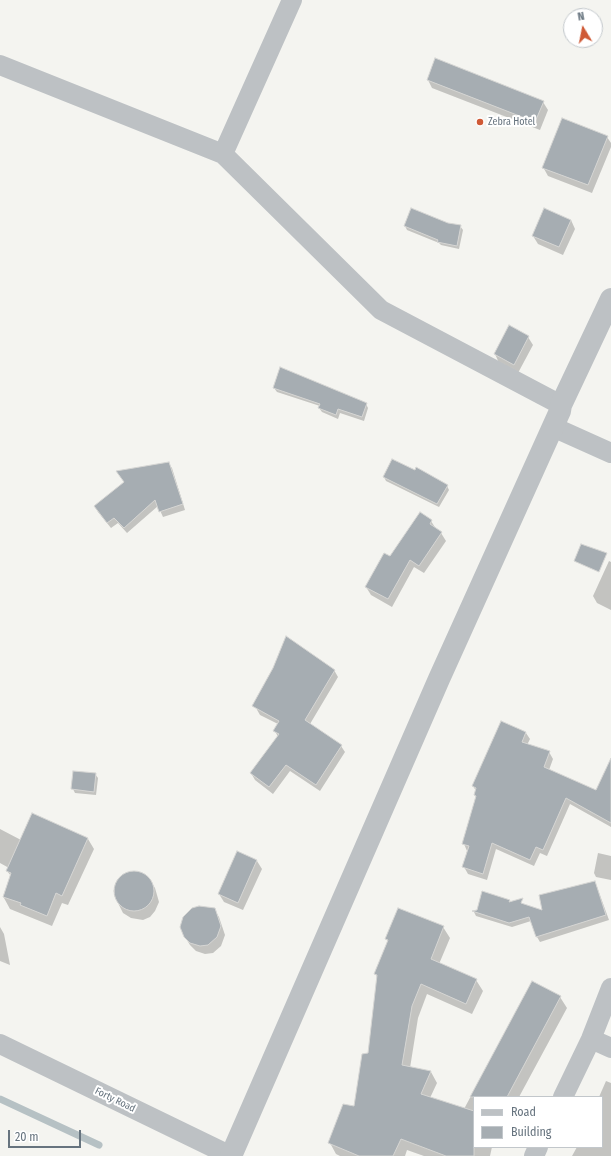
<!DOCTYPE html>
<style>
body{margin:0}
#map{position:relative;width:611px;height:1156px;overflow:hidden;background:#f4f4f0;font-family:"Fira Sans Condensed",sans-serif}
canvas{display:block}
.legend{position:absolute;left:473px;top:1096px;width:130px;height:52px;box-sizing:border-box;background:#fff;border:1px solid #c2c7cb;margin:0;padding:5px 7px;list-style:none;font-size:12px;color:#66737e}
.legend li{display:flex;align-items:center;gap:8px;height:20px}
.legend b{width:20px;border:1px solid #c2c7cb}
.north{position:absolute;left:563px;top:8px;width:40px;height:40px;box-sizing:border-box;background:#fff;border:1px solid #c2c7cb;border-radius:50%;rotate:350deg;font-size:11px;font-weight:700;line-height:16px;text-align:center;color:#66737e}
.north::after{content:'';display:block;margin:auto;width:14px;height:18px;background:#cf5935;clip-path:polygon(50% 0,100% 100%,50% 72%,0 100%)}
.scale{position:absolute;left:8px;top:1130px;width:73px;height:18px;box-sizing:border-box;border:2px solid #66737e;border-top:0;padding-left:5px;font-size:12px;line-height:14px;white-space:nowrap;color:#66737e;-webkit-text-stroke:3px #fff;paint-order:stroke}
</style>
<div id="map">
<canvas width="611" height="1156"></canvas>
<ul class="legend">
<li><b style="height:5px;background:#bdc1c4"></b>Road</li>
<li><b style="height:11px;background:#a6adb2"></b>Building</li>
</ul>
<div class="north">N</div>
<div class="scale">20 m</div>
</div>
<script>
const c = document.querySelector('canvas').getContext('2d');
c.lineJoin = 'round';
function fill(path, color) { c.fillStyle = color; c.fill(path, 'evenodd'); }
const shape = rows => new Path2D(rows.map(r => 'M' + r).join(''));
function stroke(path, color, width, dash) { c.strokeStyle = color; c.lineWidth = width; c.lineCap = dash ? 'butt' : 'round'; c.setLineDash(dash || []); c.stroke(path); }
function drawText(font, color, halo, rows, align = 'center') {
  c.font = font + ' "Fira Sans Condensed",sans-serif'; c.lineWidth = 4; c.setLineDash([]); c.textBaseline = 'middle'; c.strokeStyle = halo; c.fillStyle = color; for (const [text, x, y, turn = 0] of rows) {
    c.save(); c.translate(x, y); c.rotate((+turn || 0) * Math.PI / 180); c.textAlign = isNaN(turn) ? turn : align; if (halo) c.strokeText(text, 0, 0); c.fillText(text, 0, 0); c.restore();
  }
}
const shadow = shape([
 [428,80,543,102,548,110,540,130,432,88],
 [607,137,611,143,611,147,592,193,548,176,543,167],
 [571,220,575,229,563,255,538,244,533,236],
 [448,224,460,226,463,230,459,249,441,245,439,243,407,230,405,226],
 [509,327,528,337,533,345,518,373,499,363,495,354],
 [274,388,366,404,368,408,364,421,340,413,338,419,322,412,319,408,320,406,277,392],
 [168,463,172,468,185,510,163,517,158,506,127,533,118,523,111,528,98,512,95,507,125,482],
 [384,477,447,486,449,490,439,507,386,481],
 [431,521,436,529,441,533,446,541,424,573,414,567,392,607,371,595,366,587,390,557],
 [609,561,611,562,611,610,597,603,593,596],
 [334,670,338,677,310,724,341,746,345,752,320,791,290,771,273,794,255,780,251,773,278,737,275,731,278,724,260,715,256,708],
 [526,733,530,739,527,745,549,752,553,759,549,770,596,791,611,782,611,827,570,804,547,856,540,853,534,866,496,849,487,880,468,874,464,867,467,851,464,844,477,798,475,795,476,791,473,786],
 [74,772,95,774,98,778,96,795,75,793,73,789],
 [0,829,21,840,88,839,94,849,68,905,62,903,52,926,10,909,4,898,11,876,7,871,9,868,0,863],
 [238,852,257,861,262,869,243,910,224,902,219,894],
 [598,853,611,856,611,880,596,877,594,873],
 [129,872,140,872,150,880,155,888,159,902,155,911,150,917,143,920,131,918,123,913,114,895,115,884,121,876],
 [597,887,609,920,540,942,537,937,531,921,512,927,476,916,474,912,509,901,510,903,544,911],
 [214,909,219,917,225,935,221,946,213,953,205,954,196,951,190,945,185,937],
 [0,927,4,934,10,965,0,961],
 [443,927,450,938,439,964,476,980,483,991,472,1014,427,994,418,1018,410,1068,431,1072,437,1083,430,1098,464,1109,532,982,560,997,567,1008,519,1097,474,1097,474,1147,492,1147,490,1156,424,1156,407,1150,405,1156,340,1156,336,1154,330,1143,354,1107,369,1054,378,978,375,974,388,942,386,939],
 [606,1081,611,1083,611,1156,572,1156,577,1147,602,1147,602,1097,599,1097]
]);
const stream = shape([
 [0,1099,99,1145]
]);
const building = shape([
 [435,58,544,101,535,122,427,80,435,58],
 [562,118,608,136,588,185,542,168,562,118],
 [411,208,448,223,461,225,457,246,437,242,438,240,404,226,411,208],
 [544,208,571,220,559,247,532,236,544,208],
 [509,325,529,336,514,365,494,354,509,325],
 [280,367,367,403,362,417,338,409,336,415,318,408,320,404,273,388,280,367],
 [392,459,415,470,416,467,448,485,437,504,383,477,392,459],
 [169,462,183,504,159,512,155,500,124,528,114,518,107,523,94,506,124,482,116,471,169,462],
 [420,512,432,520,430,524,442,532,419,566,410,560,388,599,365,587,384,553,390,556,420,512],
 [581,544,607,553,599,572,574,561,581,544],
 [286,636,335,670,305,720,342,745,316,785,286,765,269,787,250,773,279,734,273,731,279,721,252,706,273,668,286,636],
 [501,721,526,732,522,742,550,751,544,767,596,790,611,758,611,823,566,798,543,850,536,847,530,860,492,843,483,874,462,867,469,846,462,844,476,796,474,795,476,788,472,786,501,721],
 [73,771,96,773,94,792,71,789,73,771],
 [32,813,88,838,62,896,56,893,47,916,20,905,21,903,3,897,11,873,6,871,32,813],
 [237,851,257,860,238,903,218,894,237,851],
 '114 891a20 20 0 1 1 40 0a20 20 0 1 1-40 0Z',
 [595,881,606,915,536,937,529,917,509,923,472,911,477,910,482,891,510,900,509,902,523,898,521,903,542,910,539,895,595,881],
 [199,906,215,908,221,926,217,937,208,945,200,946,190,943,184,937,180,927,183,917,192,908,199,906],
 [398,908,444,926,431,959,477,979,466,1004,421,984,412,1006,402,1065,431,1071,421,1094,474,1111,474,1156,446,1156,401,1139,393,1156,359,1156,328,1143,343,1104,354,1106,362,1054,368,1053,377,975,374,974,388,940,385,939,398,908],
 [532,981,561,996,507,1097,470,1097,532,981]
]);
const minor = shape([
 [0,65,223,154,381,310,561,405],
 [223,154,292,0],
 [553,427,611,453],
 [591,1039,611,1048],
 [0,1044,231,1156],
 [563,1097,591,1039,611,988],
 [534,1156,538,1147]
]);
const tertiary = shape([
 [231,1156,439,679,560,411,561,405,611,299]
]);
const markers = [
 [480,122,4,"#cf5935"]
];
const poiNames = [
 ["Zebra Hotel",488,122]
];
const streetNames = [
 ["Forty Road",115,1100,26]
];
fill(shadow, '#0003');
stroke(stream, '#b6c1c4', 7);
fill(building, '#a6adb2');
stroke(building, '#d5d5d3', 1);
stroke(minor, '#bdc1c4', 20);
stroke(tertiary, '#bdc1c4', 22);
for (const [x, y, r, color] of markers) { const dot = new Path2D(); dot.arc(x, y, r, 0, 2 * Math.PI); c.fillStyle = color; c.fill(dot); stroke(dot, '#fff', 1.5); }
drawText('10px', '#66737e', '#fff', poiNames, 'left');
drawText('10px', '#66737e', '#fff', streetNames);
</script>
